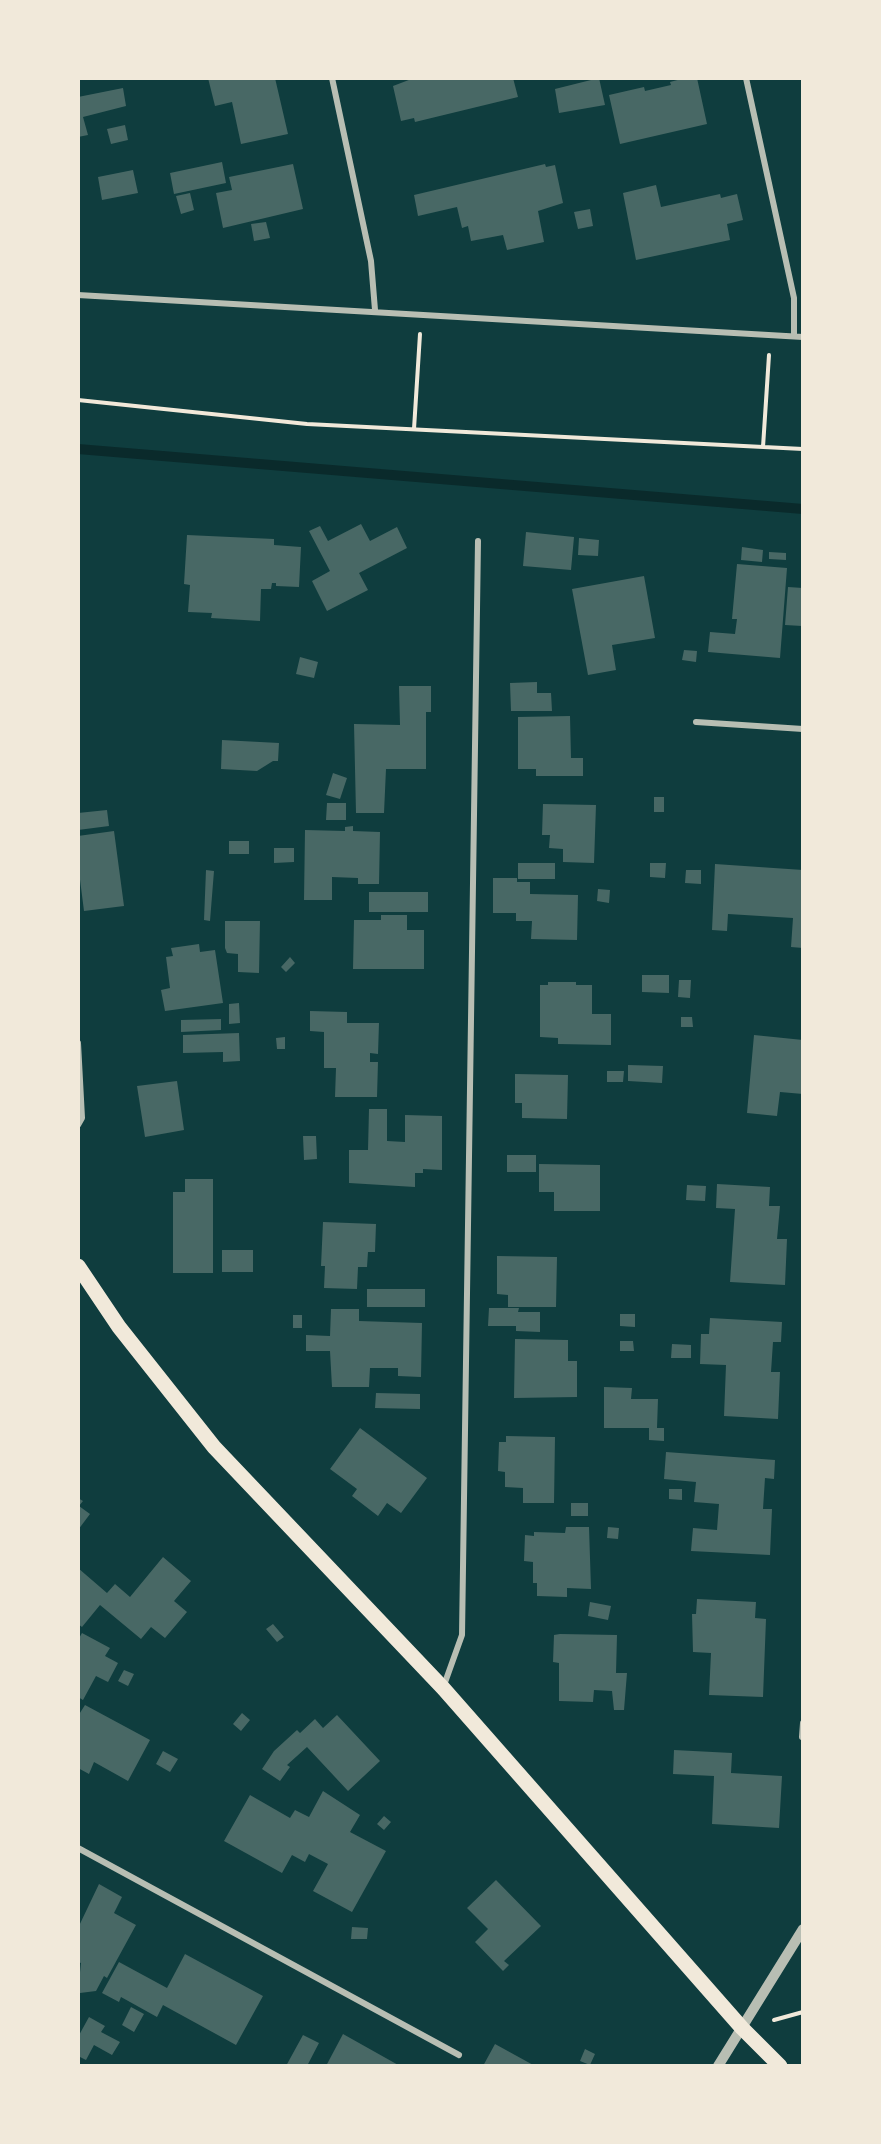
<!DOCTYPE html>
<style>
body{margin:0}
#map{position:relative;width:881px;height:2144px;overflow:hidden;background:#0f3d3e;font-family:Lora,serif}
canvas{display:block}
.frame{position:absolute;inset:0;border:80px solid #f1e9da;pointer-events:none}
</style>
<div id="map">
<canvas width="881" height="2144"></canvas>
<div class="frame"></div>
</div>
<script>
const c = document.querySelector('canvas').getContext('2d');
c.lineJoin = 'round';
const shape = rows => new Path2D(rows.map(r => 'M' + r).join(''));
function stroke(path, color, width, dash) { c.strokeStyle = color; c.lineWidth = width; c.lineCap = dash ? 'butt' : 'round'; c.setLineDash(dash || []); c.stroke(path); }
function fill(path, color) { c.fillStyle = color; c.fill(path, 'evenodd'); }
const stream = shape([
 [78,449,803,509]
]);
const building = shape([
 [208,78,275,78,288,134,241,144,232,102,215,106],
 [414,78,513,78,518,97,415,122,414,118,401,121,393,86],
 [599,78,605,105,559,113,555,89],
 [685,78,697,78,707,124,620,144,609,95,644,87,645,91,671,85,670,82],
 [123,88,126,106,83,117,88,135,78,137,78,97],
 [125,125,128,140,111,144,107,129],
 [222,162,226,183,174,194,170,173],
 [293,164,303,209,223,228,216,193,232,190,229,177],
 [545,164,546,167,555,165,563,203,538,211,544,242,507,250,503,235,471,241,468,226,462,228,457,207,418,216,414,195],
 [133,170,138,193,102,200,98,177],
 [656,185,661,207,720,194,721,198,737,194,743,220,727,224,730,240,636,260,623,193],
 [190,193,194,210,181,214,176,196],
 [590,209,593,226,578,229,574,212],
 [266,222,270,238,254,241,251,224],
 [361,524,370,541,397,527,407,548,359,573,368,590,327,611,312,581,330,571,309,531,320,526,328,541],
 [526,532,574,537,571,570,523,566],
 [187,535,274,539,274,545,301,547,299,587,276,586,276,583,272,583,271,589,261,589,260,621,211,618,212,613,188,612,190,585,184,584],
 [579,538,599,540,598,556,578,555],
 [742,547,763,550,762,562,741,560],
 [769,552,786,553,786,560,769,559],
 [737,564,787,568,780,658,708,652,710,632,735,634,737,619,732,619],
 [644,576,655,638,612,645,616,670,588,675,572,589],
 [788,587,803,588,802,626,785,625],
 [684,650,697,651,696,662,682,660],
 [300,657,318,662,314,678,296,674],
 [537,682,537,693,551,693,552,711,511,711,510,683],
 [399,686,431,686,431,712,426,712,426,769,386,769,384,813,356,813,354,724,400,725],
 [570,716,571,758,583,758,583,776,536,776,536,769,518,769,518,717],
 [222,740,279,743,278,761,273,761,257,771,221,769],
 [333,773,347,778,340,799,326,795],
 [654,797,664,797,664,812,654,812],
 [327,803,346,803,346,820,326,820],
 [543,804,596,805,594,863,563,862,563,849,549,848,550,835,542,835],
 [107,810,109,826,78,830,78,813],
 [353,826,353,831,380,832,379,884,358,884,358,878,332,877,332,900,304,900,305,830,345,831,345,827],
 [114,831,124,906,84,911,78,864,78,836],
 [229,841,249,841,249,854,229,854],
 [274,848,294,848,294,862,274,863],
 [518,863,555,863,555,879,518,879],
 [650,863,666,863,665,878,650,877],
 [715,864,803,870,803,948,791,947,793,918,728,914,727,931,712,930],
 [206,870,214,871,210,921,204,920],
 [686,870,701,870,701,884,685,883],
 [493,878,517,878,517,882,530,882,530,894,578,895,577,940,531,939,532,921,516,921,516,913,493,913],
 [598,889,610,890,609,903,597,901],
 [369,892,428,892,428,912,369,912],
 [381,915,407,915,407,930,424,930,424,969,353,969,354,920,381,920],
 [225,921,260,921,259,973,238,972,238,954,227,953,225,948],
 [199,944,200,952,215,950,223,1003,165,1011,161,990,170,988,166,957,173,956,171,948],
 [290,957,295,963,286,972,281,967],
 [642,975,669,975,669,993,642,992],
 [679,980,691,980,690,998,678,997],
 [548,982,576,982,576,985,592,985,592,1014,611,1014,611,1045,558,1044,558,1038,540,1037,540,985,548,985],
 [239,1003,240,1023,229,1024,229,1004],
 [310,1011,347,1012,347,1023,379,1023,378,1054,370,1053,370,1062,378,1062,377,1097,335,1097,336,1068,324,1068,324,1032,310,1031],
 [681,1017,692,1017,693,1027,681,1027],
 [221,1019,221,1030,181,1032,181,1020],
 [239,1033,240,1061,223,1062,223,1052,183,1053,183,1035],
 [754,1035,803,1040,803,1094,780,1092,777,1116,747,1113],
 [285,1037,285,1049,277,1049,276,1038],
 [628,1065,663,1066,662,1083,628,1081],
 [607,1071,624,1071,623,1082,607,1082],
 [515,1074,568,1075,567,1119,522,1118,522,1103,515,1103],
 [177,1081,184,1130,145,1137,137,1086],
 [369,1109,387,1109,387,1141,405,1142,405,1115,442,1116,442,1170,423,1169,423,1173,415,1173,415,1187,349,1183,349,1150,368,1150],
 [303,1136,316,1136,317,1159,304,1160],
 [507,1155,536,1155,536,1172,507,1172],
 [539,1164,600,1165,600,1211,554,1211,554,1192,539,1192],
 [185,1179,213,1179,213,1273,173,1273,173,1192,185,1192],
 [717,1184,770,1187,769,1206,780,1206,777,1239,787,1239,785,1285,730,1282,735,1209,716,1208],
 [687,1185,706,1186,705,1201,686,1200],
 [323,1222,376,1224,375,1252,368,1252,367,1267,358,1267,357,1289,324,1288,325,1266,321,1266],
 [222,1250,253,1250,253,1272,222,1272],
 [497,1256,557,1257,556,1307,508,1307,508,1295,497,1294],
 [367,1289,425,1289,425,1307,367,1307],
 [489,1308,519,1308,518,1312,540,1312,540,1332,516,1331,516,1326,488,1326],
 [331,1309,359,1309,359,1321,422,1323,421,1377,398,1376,398,1368,370,1368,369,1387,332,1387,330,1351,306,1351,306,1335,330,1336],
 [620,1314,635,1314,635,1327,620,1326],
 [293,1315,302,1315,302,1328,293,1328],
 [710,1318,782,1322,781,1342,773,1342,771,1372,780,1372,778,1419,724,1416,726,1365,700,1364,701,1334,709,1334],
 [515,1339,568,1340,568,1361,577,1361,577,1397,514,1398],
 [620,1341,633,1341,634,1351,620,1351],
 [672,1344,691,1345,691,1358,671,1358],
 [604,1387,632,1388,631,1399,658,1399,657,1428,664,1428,664,1441,649,1440,649,1428,604,1428],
 [376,1393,420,1394,420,1409,375,1408],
 [360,1428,427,1478,401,1513,387,1503,378,1516,352,1496,357,1489,330,1469],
 [506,1436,555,1437,554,1503,523,1503,523,1488,505,1487,505,1472,498,1471,499,1442,506,1442],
 [666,1452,775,1460,774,1479,765,1478,763,1509,772,1509,770,1555,691,1551,693,1528,717,1530,719,1504,694,1502,696,1482,664,1479],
 [669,1489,682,1489,682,1500,669,1499],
 [78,1498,83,1501,79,1506,90,1514,78,1530],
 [571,1503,588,1503,588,1516,571,1516],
 [566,1527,589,1527,591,1589,567,1588,567,1597,537,1596,537,1583,533,1583,533,1562,524,1561,525,1535,534,1536,534,1532,565,1533],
 [608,1527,619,1528,618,1539,607,1538],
 [163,1557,191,1581,174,1601,187,1612,165,1638,151,1627,141,1639,100,1605,82,1627,78,1624,78,1568,107,1593,115,1584,130,1597],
 [697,1599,756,1602,755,1618,766,1619,763,1697,709,1695,711,1653,693,1652,692,1614,696,1614],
 [590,1602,611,1606,608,1620,588,1616],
 [273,1624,284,1637,277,1642,266,1629],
 [82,1633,110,1648,105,1656,118,1663,108,1682,96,1676,83,1700,78,1697,78,1640],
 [560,1634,617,1635,616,1673,627,1673,624,1710,614,1710,612,1691,594,1690,593,1702,559,1701,559,1663,553,1662,554,1635],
 [124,1670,134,1674,128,1686,118,1681],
 [85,1705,150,1740,128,1781,94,1762,89,1774,78,1768,78,1716],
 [242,1713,250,1720,241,1731,233,1724],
 [337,1715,380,1761,348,1791,307,1747,287,1765,290,1767,280,1781,262,1769,274,1751,297,1730,300,1733,315,1719,323,1728],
 [674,1750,732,1753,731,1773,782,1776,779,1828,712,1824,714,1776,673,1774],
 [163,1751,178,1759,170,1772,156,1764],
 [323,1791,360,1815,350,1832,386,1851,352,1912,313,1891,328,1864,309,1854,305,1862,292,1855,282,1873,224,1841,250,1795,290,1818,295,1810,309,1817],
 [384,1816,391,1822,384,1830,377,1824],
 [496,1880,541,1926,504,1961,509,1965,503,1971,475,1942,488,1929,467,1908],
 [99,1884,122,1897,114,1913,136,1925,107,1978,104,1976,96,1991,80,1993,78,1991,81,1963,78,1962,78,1928],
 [352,1927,368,1928,367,1939,351,1939],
 [185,1954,263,1996,236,2045,163,2005,157,2017,121,1997,119,2002,102,1993,119,1962,167,1988],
 [131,2007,144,2014,134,2032,122,2025],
 [89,2017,105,2026,101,2032,120,2042,112,2055,94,2045,86,2060,78,2056,78,2037],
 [343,2034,400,2066,326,2066],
 [303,2035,319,2043,307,2066,286,2066],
 [495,2044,535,2066,483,2066],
 [585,2049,595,2054,590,2065,580,2061]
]);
const path = shape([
 [78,400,307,424,803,449],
 [414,429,420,334],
 [763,447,769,355],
 [774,2020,803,2012]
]);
const minor = shape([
 [332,78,371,261,375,310],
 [746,78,794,298,794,336],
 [78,295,803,337],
 [696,722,803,729],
 [78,1043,82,1118,78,1125],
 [443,1688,462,1635,478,541],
 [802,1737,803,1723],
 [78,1848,459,2055]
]);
const tertiary = shape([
 [718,2066,803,1929]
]);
const primary = shape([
 [78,1266,119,1327,214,1447,443,1688,742,2028,780,2066]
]);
stroke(stream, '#0a2a2b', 10);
fill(building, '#486865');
stroke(path, '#f1e9da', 4);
stroke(minor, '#b8beb3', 6);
stroke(tertiary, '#b8beb3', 10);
stroke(primary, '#f1e9da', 15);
</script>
